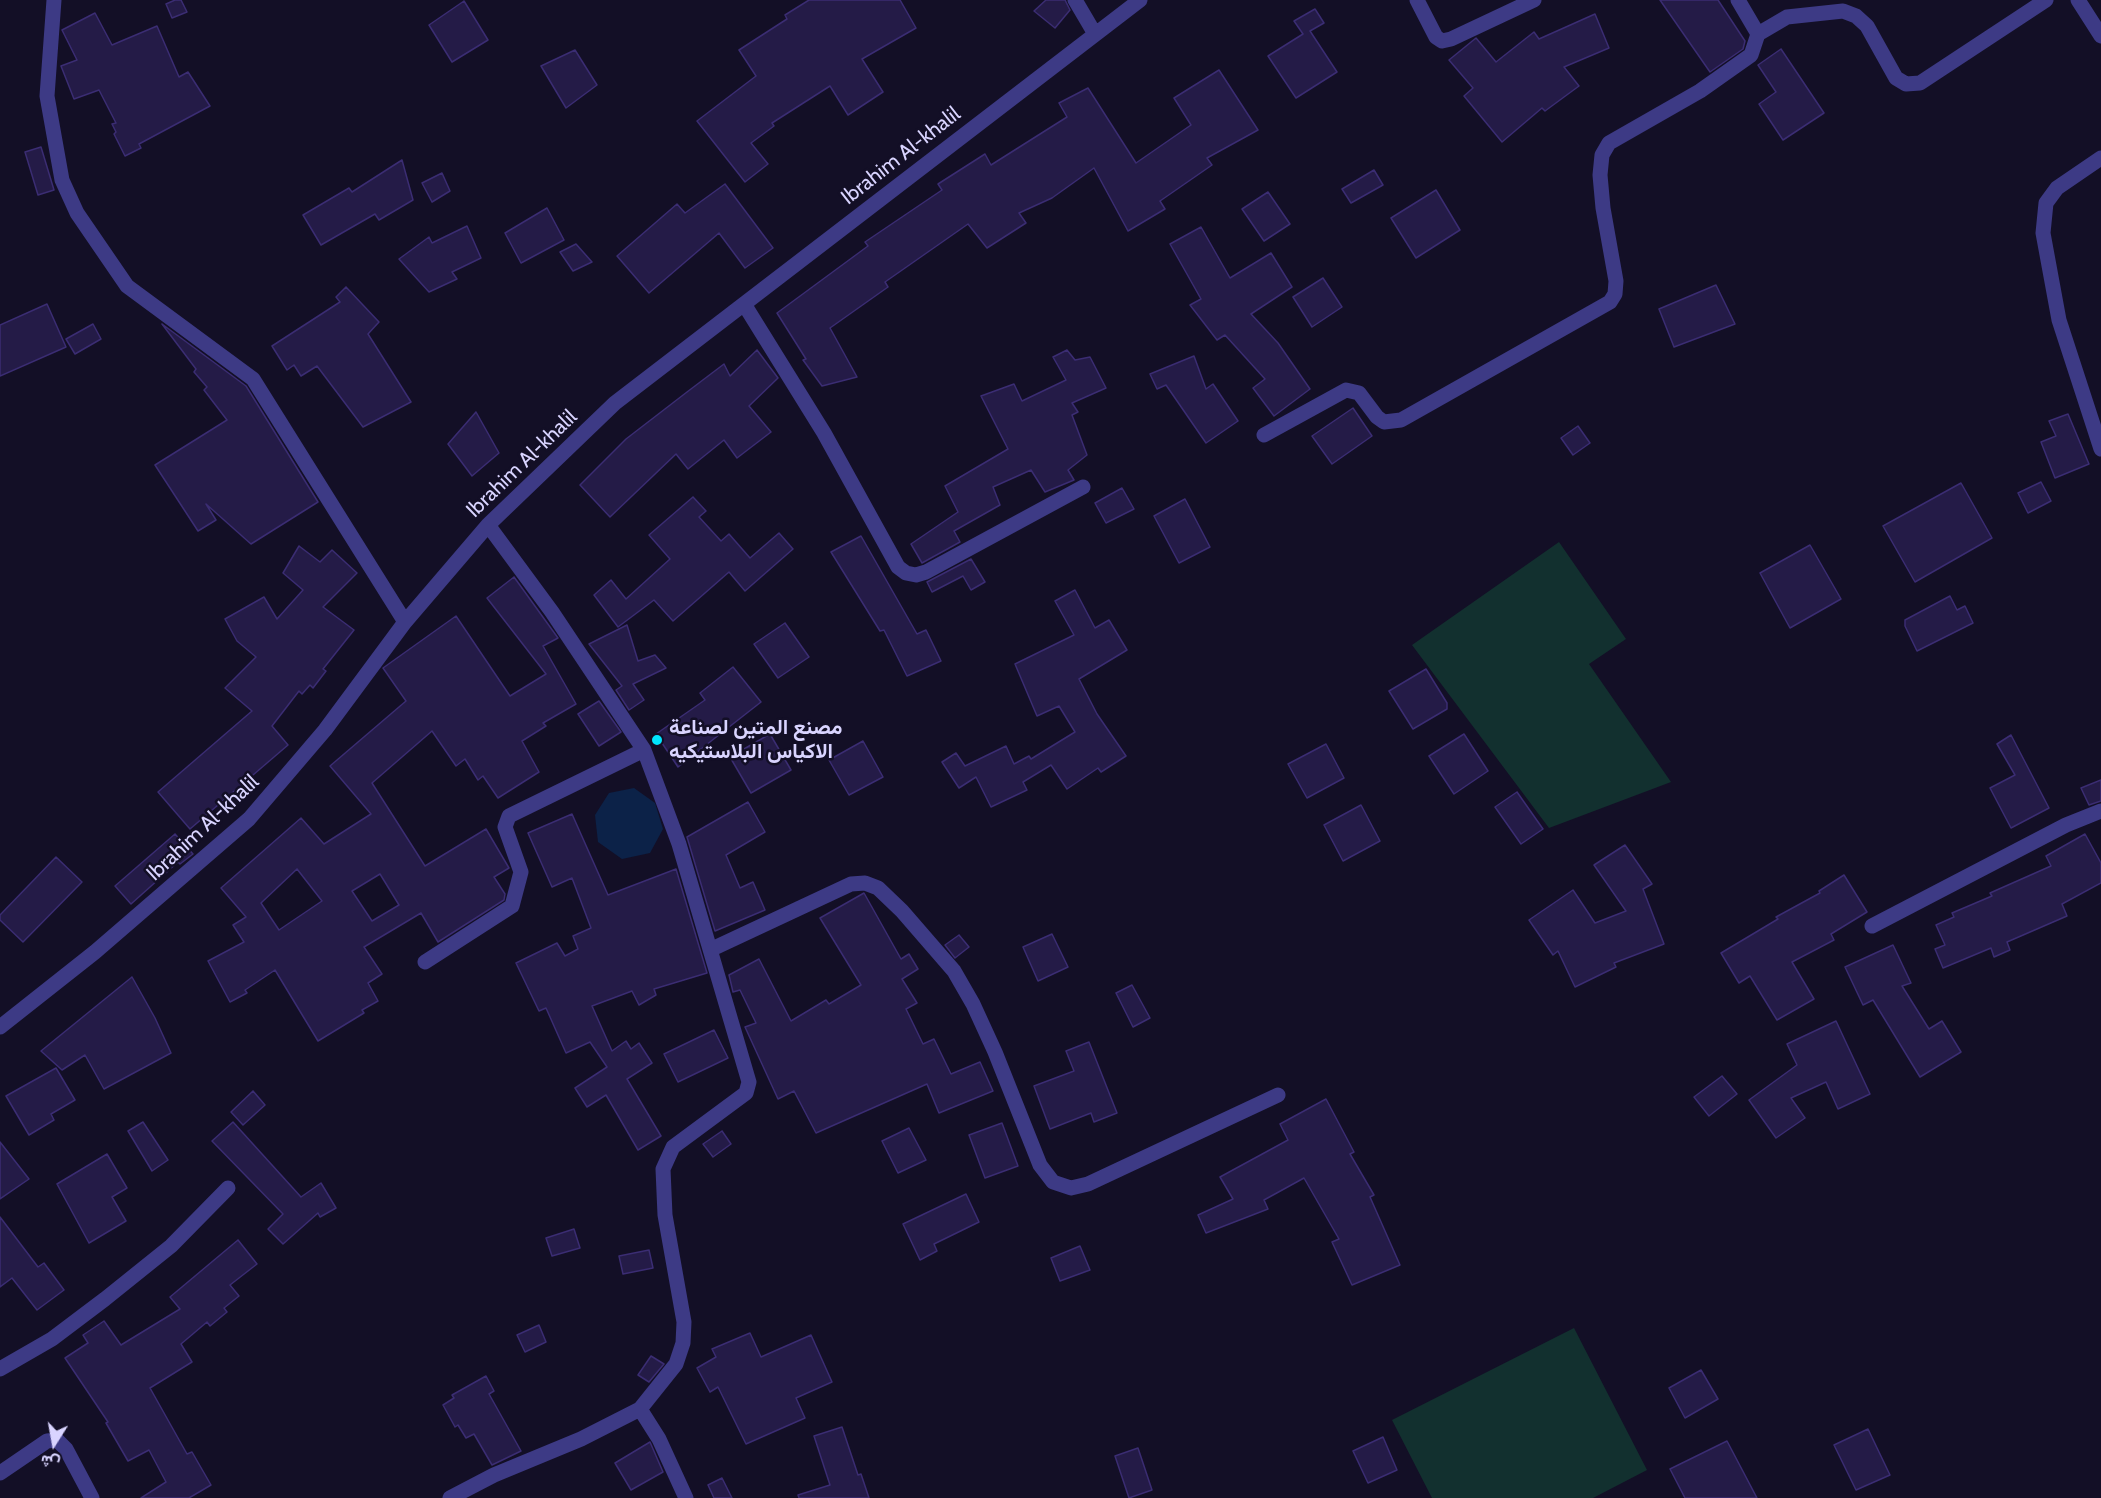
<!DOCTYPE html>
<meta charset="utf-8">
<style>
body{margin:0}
#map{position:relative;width:2101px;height:1498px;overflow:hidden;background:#130f26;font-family:Cabin,Vazirmatn,sans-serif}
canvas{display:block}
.north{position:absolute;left:24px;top:1414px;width:60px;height:60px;-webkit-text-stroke:4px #130f26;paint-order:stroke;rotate:191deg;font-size:16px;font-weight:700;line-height:24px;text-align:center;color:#d9d4ff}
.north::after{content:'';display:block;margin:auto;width:21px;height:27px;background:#d9d4ff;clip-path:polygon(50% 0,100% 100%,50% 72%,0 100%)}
</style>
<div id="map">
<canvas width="2101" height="1498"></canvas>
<div class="north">ش</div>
</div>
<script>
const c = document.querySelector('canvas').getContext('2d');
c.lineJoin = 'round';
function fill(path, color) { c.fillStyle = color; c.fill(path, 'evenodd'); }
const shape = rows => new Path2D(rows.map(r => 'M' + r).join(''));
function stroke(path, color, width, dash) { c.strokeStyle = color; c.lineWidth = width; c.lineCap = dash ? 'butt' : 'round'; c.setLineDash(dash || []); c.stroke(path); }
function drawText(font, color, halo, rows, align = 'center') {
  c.font = font + ' Cabin,Vazirmatn,sans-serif'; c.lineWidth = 5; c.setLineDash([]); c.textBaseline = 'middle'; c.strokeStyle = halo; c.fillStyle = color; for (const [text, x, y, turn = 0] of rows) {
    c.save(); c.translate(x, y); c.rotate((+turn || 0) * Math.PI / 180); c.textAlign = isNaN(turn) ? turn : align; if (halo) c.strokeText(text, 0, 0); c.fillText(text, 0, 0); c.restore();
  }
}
const green = shape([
 [1559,542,1626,639,1589,664,1671,782,1549,828,1412,645],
 [1574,1328,1647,1470,1593,1498,1432,1498,1392,1420]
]);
const water = shape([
 [634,788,655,803,663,829,650,853,622,859,598,842,595,815,609,793]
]);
const building = shape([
 [175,0,181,0,187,12,172,18,166,4,175,0],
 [809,0,900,0,916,28,862,59,883,92,848,115,830,86,772,123,774,126,751,143,768,164,745,182,697,121,756,76,739,50,787,19,785,15,809,0],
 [1046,0,1065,0,1070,10,1055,28,1034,11,1046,0],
 [1660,0,1718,0,1745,41,1743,49,1710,72,1660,0],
 [464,1,488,40,452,62,429,25,464,1],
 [1315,9,1324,23,1310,31,1337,72,1296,98,1268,56,1303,34,1294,21,1315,9],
 [95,13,112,45,157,26,179,77,188,72,210,106,139,144,141,148,125,156,114,134,116,132,112,124,116,123,99,90,74,99,61,66,77,60,62,30,95,13],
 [1595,14,1609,48,1564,67,1579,86,1545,111,1542,108,1502,142,1464,96,1473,88,1449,60,1476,38,1496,62,1534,32,1539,39,1595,14],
 [1781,49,1824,113,1783,140,1759,104,1776,92,1758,65,1781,49],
 [575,50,597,85,566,108,541,66,575,50],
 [1219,70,1258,130,1207,158,1212,165,1160,201,1165,209,1128,231,1094,168,1052,198,1019,213,1026,223,987,248,968,224,885,282,888,287,830,328,857,377,822,386,803,360,806,359,777,313,868,246,865,242,942,190,938,184,985,154,991,165,1067,117,1059,103,1088,88,1136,163,1191,125,1174,98,1219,70],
 [41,147,54,190,38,195,25,152,41,147],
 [402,160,413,200,379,220,375,214,321,245,303,215,349,188,352,192,402,160],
 [1374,170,1383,185,1351,203,1342,189,1374,170],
 [442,173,450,191,432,202,422,183,442,173],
 [725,184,773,248,745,268,719,233,649,293,617,256,677,204,685,213,725,184],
 [1436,190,1460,230,1416,258,1391,218,1436,190],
 [1268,192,1290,224,1264,241,1242,209,1268,192],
 [547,208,564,240,521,263,505,233,547,208],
 [467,226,481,258,452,272,457,279,429,292,399,259,429,237,432,243,467,226],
 [1201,227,1230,278,1271,253,1292,287,1251,314,1278,343,1310,389,1274,416,1253,388,1265,379,1225,335,1217,340,1190,305,1201,299,1170,244,1201,227],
 [576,244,592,262,573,271,560,252,576,244],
 [1323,278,1342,307,1312,327,1293,297,1323,278],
 [1716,285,1735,324,1674,347,1659,309,1716,285],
 [346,287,379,322,368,334,411,402,363,427,317,366,301,376,294,365,287,370,272,346,340,302,336,297,346,287],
 [47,304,66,347,0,376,0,325,47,304],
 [93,324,101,339,75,354,66,339,93,324],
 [162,324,246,386,318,502,251,544,206,504,216,520,198,531,155,465,227,420,204,390,207,387,194,372,196,369,162,324],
 [757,350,778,378,749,406,771,432,737,458,724,440,688,469,676,454,610,517,580,485,626,439,687,392,724,364,730,376,757,350],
 [1067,350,1075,360,1090,357,1106,388,1072,403,1078,412,1072,415,1087,455,1068,470,1074,480,1045,492,1031,470,993,487,1000,505,954,531,960,542,922,563,911,544,958,512,945,486,1008,449,981,396,1014,384,1022,401,1066,380,1053,357,1067,350],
 [1194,356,1206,389,1213,384,1238,421,1206,443,1166,385,1157,389,1150,374,1194,356],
 [1353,408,1372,436,1332,464,1312,436,1353,408],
 [476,412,499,453,472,476,448,444,476,412],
 [2068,414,2089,464,2055,478,2041,442,2056,436,2049,421,2068,414],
 [1578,426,1590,443,1573,455,1561,438,1578,426],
 [2041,482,2051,501,2028,513,2018,493,2041,482],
 [1961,483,1992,538,1915,582,1883,526,1961,483],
 [1122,488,1134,509,1106,523,1095,503,1122,488],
 [693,497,706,511,699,517,721,541,729,534,750,558,779,533,793,549,745,591,729,572,673,621,654,600,618,627,594,595,611,580,626,599,670,559,649,535,693,497],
 [1185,499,1210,547,1179,563,1154,516,1185,499],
 [861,536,917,634,926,630,941,661,907,676,884,630,880,631,831,552,861,536],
 [1810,545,1841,599,1790,628,1760,573,1810,545],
 [299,546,320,562,332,550,357,573,323,607,354,630,323,669,326,671,313,688,310,685,302,694,299,691,272,726,288,745,190,829,158,792,252,711,225,688,256,657,237,641,225,619,264,597,277,619,303,590,283,573,299,546],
 [971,559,985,582,971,590,963,576,932,592,927,582,971,559],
 [514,577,558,638,543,646,576,704,543,723,546,726,522,741,539,772,498,798,483,776,478,780,465,759,456,766,432,731,372,783,425,866,486,829,509,868,494,877,505,894,504,900,438,942,421,913,364,947,382,974,368,983,378,1001,362,1010,364,1013,318,1041,275,970,245,990,247,993,230,1002,208,961,244,942,233,925,246,917,221,888,301,818,324,844,371,814,330,766,406,701,383,668,456,616,510,696,546,674,487,598,514,577],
 [297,869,322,901,279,930,261,903,297,869],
 [380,874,399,905,372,921,352,891,380,874],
 [1075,590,1095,628,1109,620,1127,650,1079,679,1097,714,1126,756,1101,772,1098,768,1067,789,1051,765,1023,782,1027,790,991,807,976,777,959,788,942,762,956,753,965,766,1006,746,1014,764,1029,756,1031,759,1075,732,1059,706,1037,716,1015,664,1074,635,1055,601,1075,590],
 [1950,596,1957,610,1965,606,1973,623,1917,651,1905,626,1905,620,1950,596],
 [785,623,809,657,778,678,754,644,785,623],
 [627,625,638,661,655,655,666,668,633,684,644,700,629,710,616,690,622,686,589,644,627,625],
 [733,667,761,702,678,767,656,734,705,700,700,693,733,667],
 [1426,669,1447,703,1447,709,1413,729,1389,691,1426,669],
 [599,701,621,732,599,746,578,714,599,701],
 [770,734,791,770,751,793,730,757,770,734],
 [1464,734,1488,771,1454,794,1429,756,1464,734],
 [2011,735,2049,808,2011,828,1990,788,2015,775,1997,744,2011,735],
 [863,741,883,777,849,795,829,760,863,741],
 [1326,744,1344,778,1307,798,1288,764,1326,744],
 [2101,780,2101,801,2089,805,2081,788,2101,780],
 [1517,792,1543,829,1521,844,1495,807,1517,792],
 [748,802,765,832,726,855,740,888,753,882,765,910,715,931,687,837,748,802],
 [1361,805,1380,841,1343,861,1324,825,1361,805],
 [572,814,608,895,676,869,707,973,654,989,656,995,639,1005,632,991,592,1006,612,1051,626,1041,631,1049,639,1043,652,1063,627,1079,661,1136,638,1150,606,1095,587,1107,575,1088,607,1067,590,1042,566,1053,546,1008,539,1011,516,963,557,943,565,956,578,949,573,936,591,928,572,878,552,887,528,833,572,814],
 [175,834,193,854,180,864,178,862,131,904,115,886,175,834],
 [2085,834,2101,863,2101,883,2062,904,2067,916,2007,942,2010,950,1994,957,1991,948,1943,968,1935,949,1945,945,1936,925,1954,917,1952,913,1992,896,1990,893,2051,866,2046,856,2085,834],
 [1625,845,1652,884,1643,889,1664,944,1614,963,1616,967,1575,987,1558,951,1553,955,1529,920,1573,890,1595,923,1626,911,1594,865,1625,845],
 [56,857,82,882,23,942,0,920,0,915,56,857],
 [1844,875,1867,912,1831,934,1834,940,1792,962,1814,999,1777,1020,1750,976,1739,983,1721,953,1778,919,1776,917,1820,893,1819,891,1844,875],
 [864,893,901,959,909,954,918,969,902,979,917,1003,906,1009,923,1044,934,1039,951,1074,980,1062,993,1091,939,1113,927,1084,816,1133,794,1091,778,1099,745,1027,756,1023,740,990,733,992,729,975,759,959,791,1021,826,1000,829,1004,861,985,820,918,864,893],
 [1052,934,1068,967,1038,981,1023,947,1052,934],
 [959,935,969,947,955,958,945,945,959,935],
 [1893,945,1911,983,1902,986,1929,1029,1942,1021,1961,1052,1920,1077,1873,1000,1863,1005,1845,967,1893,945],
 [132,977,155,1018,171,1053,104,1089,85,1055,62,1070,41,1051,132,977],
 [1132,985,1150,1018,1133,1027,1116,993,1132,985],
 [1836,1021,1870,1094,1838,1109,1826,1082,1791,1098,1805,1118,1776,1138,1749,1100,1797,1065,1787,1044,1836,1021],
 [714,1030,728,1058,678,1082,664,1054,714,1030],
 [1089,1042,1117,1113,1094,1122,1091,1113,1050,1129,1034,1086,1074,1071,1066,1051,1089,1042],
 [56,1068,75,1100,51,1114,54,1120,29,1135,6,1096,56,1068],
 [1722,1076,1737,1094,1709,1116,1694,1097,1722,1076],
 [253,1091,265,1105,243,1125,231,1112,253,1091],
 [1326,1099,1354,1152,1350,1154,1374,1195,1370,1197,1400,1265,1352,1285,1332,1242,1339,1239,1304,1178,1264,1200,1268,1209,1206,1233,1198,1215,1233,1199,1220,1177,1288,1140,1280,1124,1326,1099],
 [143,1122,168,1160,152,1171,128,1131,143,1122],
 [233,1122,301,1197,321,1183,336,1208,320,1217,318,1213,283,1244,268,1229,283,1214,212,1141,233,1122],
 [1002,1123,1018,1166,985,1178,969,1135,1002,1123],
 [909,1128,926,1160,898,1173,882,1141,909,1128],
 [722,1131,731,1144,713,1157,703,1144,722,1131],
 [0,1142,29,1179,0,1199,0,1142],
 [107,1154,127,1188,112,1197,126,1221,89,1243,57,1184,107,1154],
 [966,1194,979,1222,934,1244,937,1251,920,1260,903,1224,966,1194],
 [0,1217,38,1267,44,1263,64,1290,37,1310,12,1278,0,1287,0,1217],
 [574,1229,580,1248,552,1256,546,1238,574,1229],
 [238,1240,257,1264,230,1285,239,1296,224,1308,227,1312,210,1326,207,1322,181,1344,192,1362,150,1388,187,1454,192,1452,211,1485,189,1498,141,1498,166,1482,149,1450,128,1461,106,1423,108,1422,65,1358,88,1343,83,1335,104,1321,121,1345,180,1309,170,1297,238,1240],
 [1080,1246,1090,1270,1060,1281,1051,1258,1080,1246],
 [649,1250,653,1268,623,1274,619,1256,649,1250],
 [539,1325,546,1342,525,1352,517,1335,539,1325],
 [750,1333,761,1357,811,1335,832,1382,796,1398,805,1418,746,1444,718,1387,710,1392,697,1368,716,1357,712,1349,750,1333],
 [651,1356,664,1364,649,1382,638,1375,651,1356],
 [1701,1370,1718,1399,1685,1418,1669,1388,1701,1370],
 [486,1376,494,1391,489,1394,521,1451,492,1465,474,1434,466,1438,458,1425,455,1427,443,1405,454,1398,452,1395,486,1376],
 [842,1427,858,1475,861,1474,869,1498,799,1498,798,1495,830,1485,814,1436,842,1427],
 [1868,1429,1890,1475,1856,1490,1834,1445,1868,1429],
 [1383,1437,1397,1470,1368,1483,1353,1451,1383,1437],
 [1727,1441,1757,1498,1685,1498,1670,1469,1727,1441],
 [650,1442,663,1472,631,1490,615,1463,650,1442],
 [1138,1448,1152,1490,1129,1498,1115,1456,1138,1448],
 [722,1478,732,1498,714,1498,708,1485,722,1478]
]);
const minor = shape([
 [54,0,47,96,62,180,77,213,127,286,253,379,405,622],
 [1075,0,1095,34],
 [1417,0,1436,37,1442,41,1451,39,1534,0],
 [2078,0,2101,36],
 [1758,34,1787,17,1843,11,1856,16,1867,26,1896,78,1906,84,1920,83,2046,0],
 [2101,158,2057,188,2046,203,2043,233,2059,320,2101,449],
 [744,304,824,433,898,567,906,573,916,575,926,572,1083,487],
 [1264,435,1346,390,1359,393,1377,417,1384,422,1401,420,1610,302,1615,294,1616,281,1603,208,1600,175,1602,155,1609,143,1700,91,1751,55,1758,34,1738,0],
 [1872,926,2066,825,2101,811],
 [712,949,851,884,865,883,878,888,902,911,954,971,973,1004,995,1052,1040,1165,1053,1182,1071,1188,1088,1184,1278,1095],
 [425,962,512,906,521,872,505,827,509,816,644,750],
 [0,1027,95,952,249,819,325,730,405,622,488,525,615,403,1140,0],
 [0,1369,52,1339,105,1299,171,1246,228,1188],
 [640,1409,659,1439,686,1498],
 [0,1473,47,1441,57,1440,66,1449,92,1498],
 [450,1498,494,1475,581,1439,640,1409,676,1364,683,1343,684,1322,665,1215,663,1169,673,1147,746,1093,749,1082,679,844,644,750,552,612,488,525]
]);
const markers = [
 [657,740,6,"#00e5ff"]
];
const streetNames = [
 ["Ibrahim Al-khalil",901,156,-38],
 ["Ibrahim Al-khalil",522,464,-44],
 ["Ibrahim Al-khalil",203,828,-43]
];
const poiNames = [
 ["مصنع المتين لصناعة",669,728],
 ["الاكياس البلاستيكيه",669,752]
];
fill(green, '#12302f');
fill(water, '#0c2248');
fill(building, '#241b47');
stroke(building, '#3b2d73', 1.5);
stroke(minor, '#3d3a85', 15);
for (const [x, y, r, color] of markers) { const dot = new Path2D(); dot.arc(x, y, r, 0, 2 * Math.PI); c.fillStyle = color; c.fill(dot); stroke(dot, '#130f26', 2); }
drawText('21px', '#d9d4ff', '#130f26', streetNames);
drawText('bold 21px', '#d9d4ff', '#130f26', poiNames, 'left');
</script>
